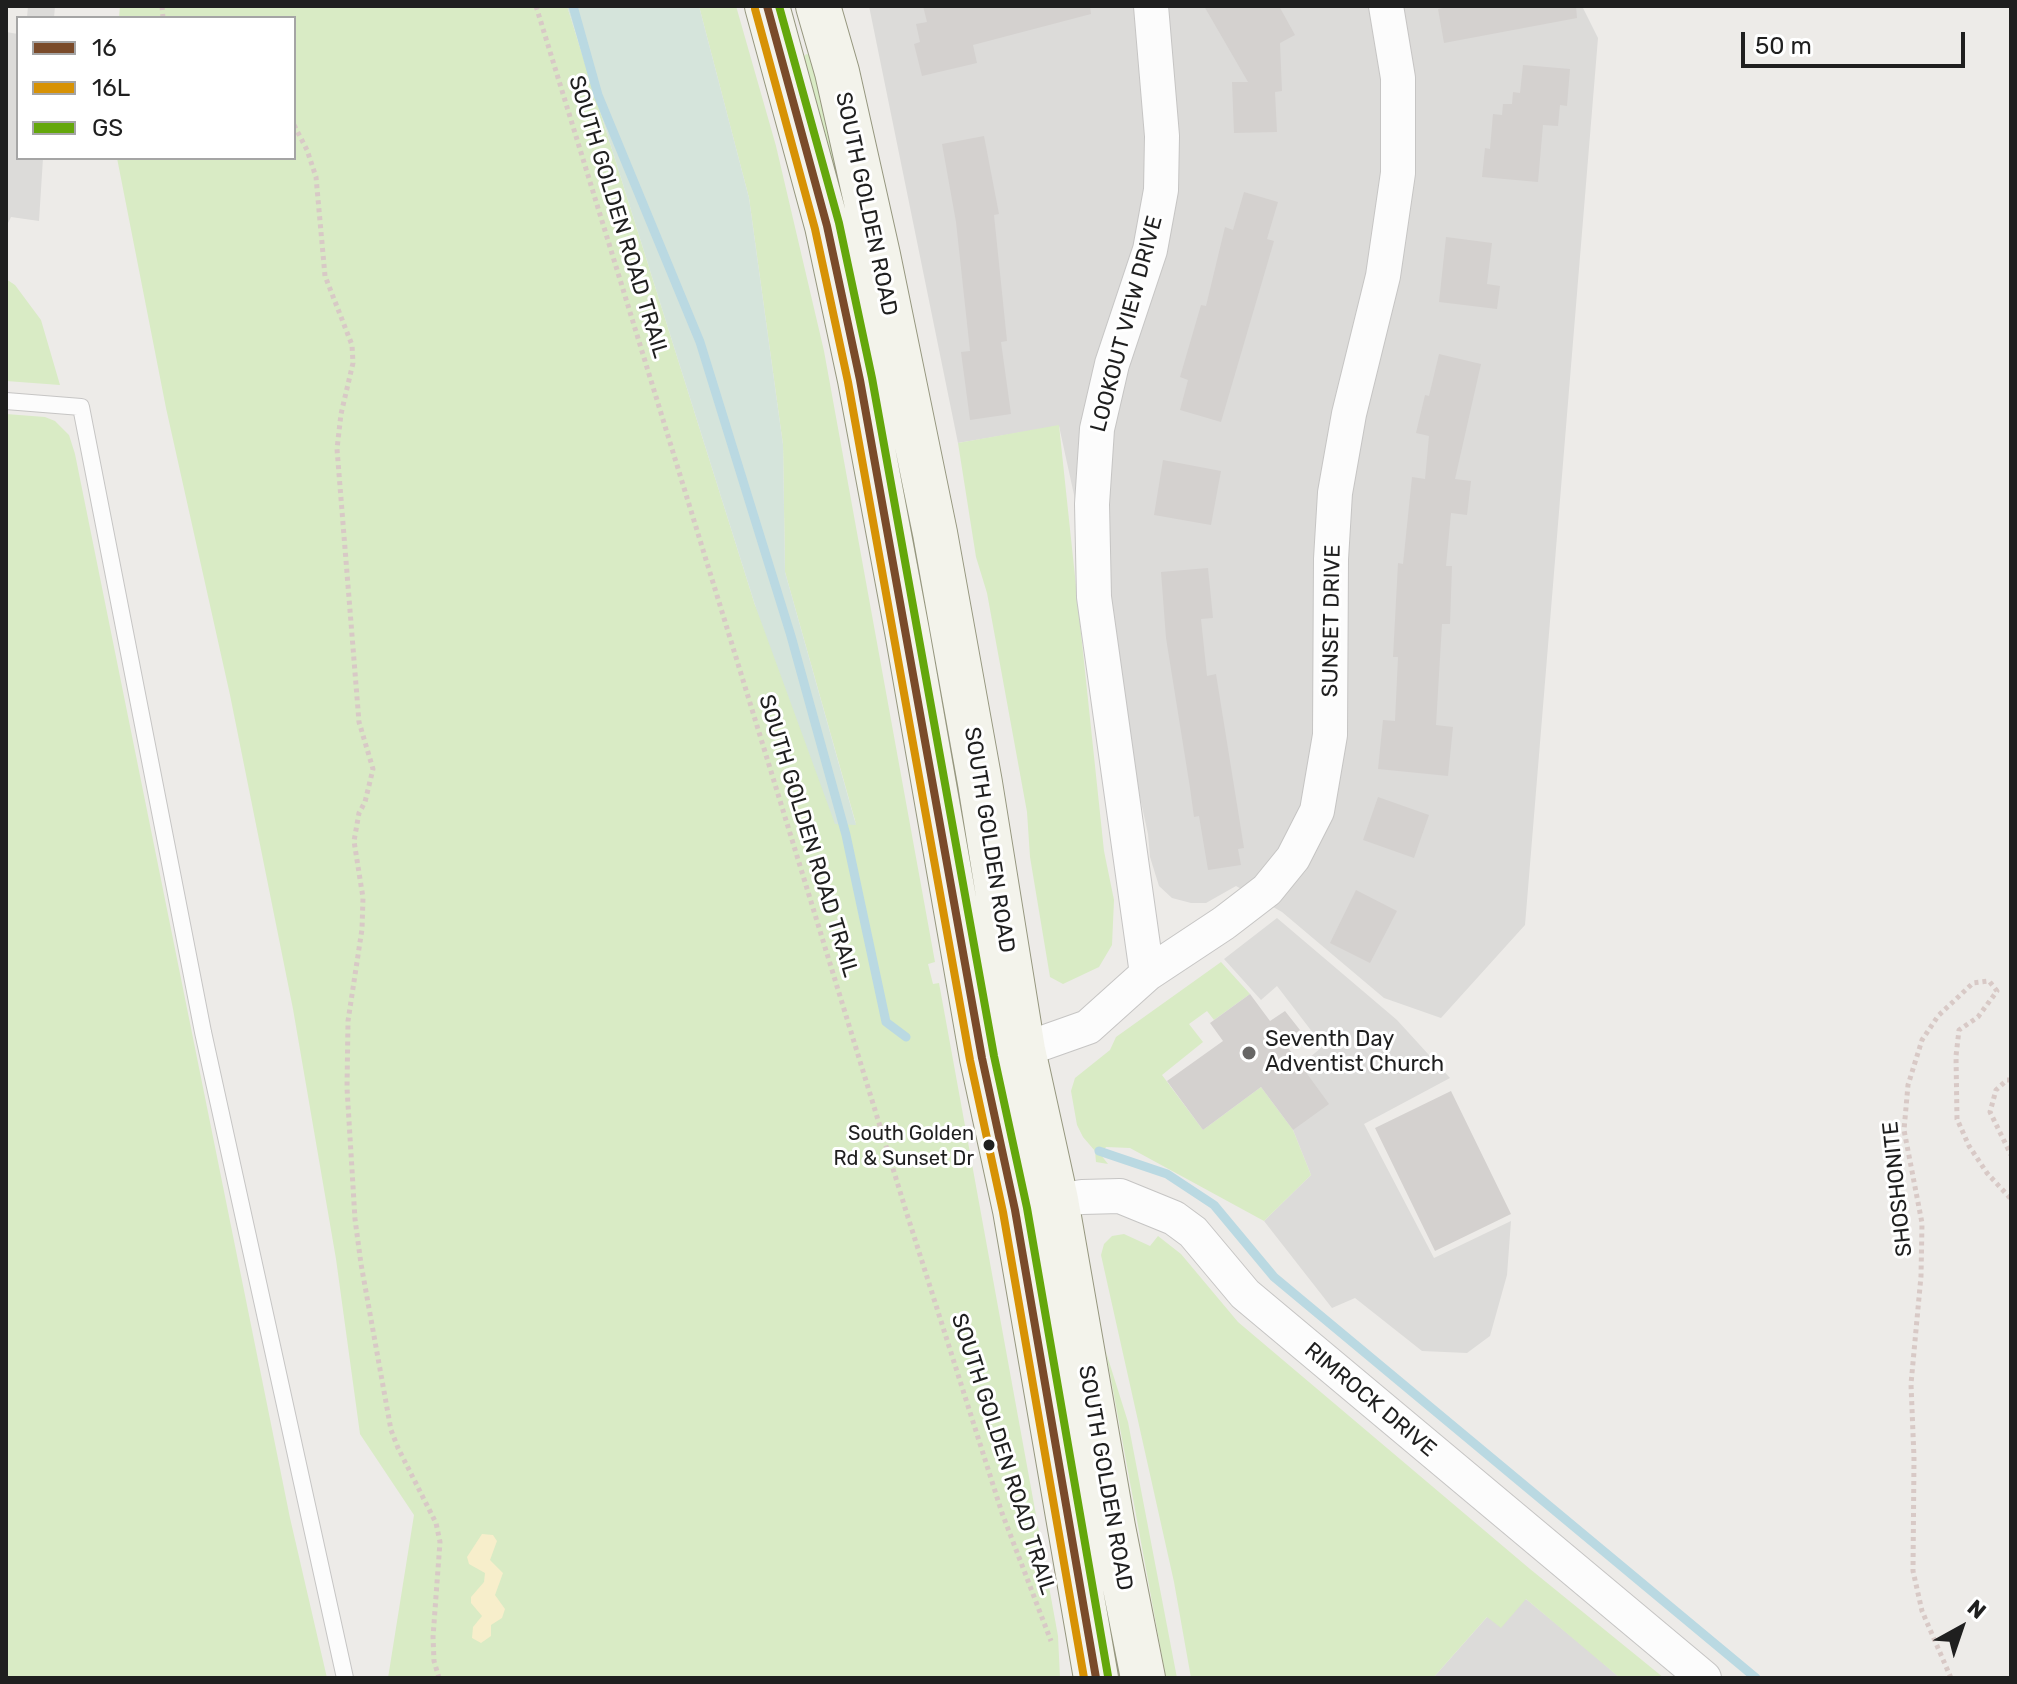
<!DOCTYPE html>
<style>
body{margin:0}
#map{position:relative;width:2017px;height:1684px;overflow:hidden;background:#edebe8;font-family:Rubik,sans-serif}
canvas{display:block}
.frame{position:absolute;inset:0;border:8px solid #1f1f1f;pointer-events:none}
.legend{position:absolute;left:16px;top:16px;width:280px;height:144px;box-sizing:border-box;background:#fff;border:2px solid #a5a5a5;margin:0;padding:10px 14px;list-style:none;font-size:24px;color:#1f1f1f}
.legend li{display:flex;align-items:center;gap:16px;height:40px}
.legend b{width:40px;border:2px solid #a5a5a5}
.north{position:absolute;left:1921px;top:1588px;width:80px;height:80px;-webkit-text-stroke:6px #fff;paint-order:stroke;rotate:40deg;font-size:22px;font-weight:700;line-height:32px;text-align:center;color:#1f1f1f}
.north::after{content:'';display:block;margin:auto;width:28px;height:36px;background:#1f1f1f;clip-path:polygon(50% 0,100% 100%,50% 72%,0 100%)}
.scale{position:absolute;left:1741px;top:32px;width:224px;height:36px;box-sizing:border-box;border:4px solid #1f1f1f;border-top:0;padding-left:10px;font-size:24px;line-height:28px;white-space:nowrap;color:#1f1f1f;-webkit-text-stroke:6px #fff;paint-order:stroke}
</style>
<div id="map">
<canvas width="2017" height="1684"></canvas>
<div class="frame"></div>
<ul class="legend">
<li><b style="height:10px;background:#7a4b2a"></b>16</li>
<li><b style="height:10px;background:#d79205"></b>16L</li>
<li><b style="height:10px;background:#64a70b"></b>GS</li>
</ul>
<div class="north">N</div>
<div class="scale">50 m</div>
</div>
<script>
const c = document.querySelector('canvas').getContext('2d');
c.lineJoin = 'round';
function fill(path, color) { c.fillStyle = color; c.fill(path, 'evenodd'); }
const shape = rows => new Path2D(rows.map(r => 'M' + r).join(''));
function stroke(path, color, width, dash) { c.strokeStyle = color; c.lineWidth = width; c.lineCap = dash ? 'butt' : 'round'; c.setLineDash(dash || []); c.stroke(path); }
function drawText(font, color, halo, rows, align = 'center') {
  c.font = font + ' Rubik,sans-serif'; c.lineWidth = 6; c.setLineDash([]); c.textBaseline = 'middle'; c.strokeStyle = halo; c.fillStyle = color; for (const [text, x, y, turn = 0] of rows) {
    c.save(); c.translate(x, y); c.rotate((+turn || 0) * Math.PI / 180); c.textAlign = isNaN(turn) ? turn : align; if (halo) c.strokeText(text, 0, 0); c.fillText(text, 0, 0); c.restore();
  }
}
const residential = shape([
 [28,6,55,6,54,18,27,18],
 [869,6,1582,6,1598,38,1525,925,1441,1018,1384,998,1282,912,1236,886,1206,903,1191,903,1172,898,1159,886,1150,857,1148,834,1059,426,958,443],
 [6,32,18,34,18,158,43,158,39,221,11,217,6,227],
 [1277,918,1397,1020,1450,1078,1364,1124,1434,1258,1511,1221,1507,1275,1490,1336,1467,1353,1422,1351,1355,1298,1332,1308,1264,1221,1311,1175,1293,1130,1300,1066,1323,1046,1277,986,1261,1000,1224,959],
 [1526,1599,1595,1656,1620,1678,1433,1678,1488,1616]
]);
const grass = shape([
 [120,6,567,6,755,605,856,824,785,572,783,445,749,198,699,6,736,6,776,146,824,351,935,962,928,964,933,984,939,983,1058,1636,1060,1678,388,1678,414,1515,360,1434,336,1259,293,1009,230,695,166,408,117,158,294,158,294,18,119,18],
 [806,54,811,55,899,452,892,453,803,58],
 [6,279,15,285,41,320,60,385,6,381],
 [6,414,45,417,55,421,69,435,75,454,290,1518,327,1678,6,1678],
 [1059,425,1104,851,1114,900,1112,945,1099,967,1063,984,1050,977,1030,857,1027,812,987,593,976,557,958,443],
 [905,487,964,814,963,816,959,816,898,488],
 [1221,962,1250,994,1214,1020,1207,1011,1189,1024,1203,1042,1162,1075,1203,1130,1261,1087,1293,1130,1311,1175,1264,1221,1130,1148,1106,1147,1101,1155,1108,1164,1096,1162,1095,1151,1083,1137,1077,1125,1071,1091,1075,1078,1110,1050,1116,1037],
 [1124,1234,1150,1246,1158,1236,1181,1254,1238,1322,1530,1569,1664,1678,1620,1678,1526,1599,1501,1628,1487,1617,1433,1678,1191,1678,1174,1582,1101,1255,1104,1244,1112,1236],
 [1106,1352,1128,1422,1177,1678,1166,1678]
]);
const wetland = shape([
 [567,6,699,6,749,198,783,445,785,572,856,825,835,824,755,605]
]);
const sand = shape([
 [482,1534,493,1535,497,1541,490,1560,503,1573,495,1595,505,1609,502,1618,491,1625,491,1636,481,1643,472,1638,473,1627,482,1616,471,1603,471,1597,484,1582,485,1573,469,1564,467,1557]
]);
const stream = shape([
 [573,6,598,95,700,342,791,636,846,835,886,1022,906,1037],
 [1099,1151,1167,1174,1214,1205,1274,1277,1756,1678]
]);
const building = shape([
 [923,6,1090,6,1091,14,973,45,977,63,922,76,914,44,920,42,916,24,927,22],
 [1204,6,1279,6,1295,35,1280,43,1282,91,1275,92,1277,132,1234,133,1232,82,1248,82],
 [1453,6,1576,6,1577,18,1444,43,1438,9],
 [1523,65,1570,69,1567,106,1560,105,1558,126,1543,125,1538,182,1482,177,1485,148,1490,149,1493,114,1502,115,1503,104,1512,104,1513,92,1520,93],
 [984,136,999,214,994,215,1007,341,1001,342,1011,414,970,420,961,352,970,351,956,222,942,144],
 [1244,192,1278,202,1267,239,1274,241,1221,422,1180,410,1188,380,1180,377,1201,305,1206,306,1225,227,1233,230],
 [1446,237,1492,243,1487,284,1500,286,1497,309,1439,302],
 [1439,354,1481,364,1455,479,1471,481,1467,515,1451,513,1446,566,1452,566,1450,624,1442,624,1436,725,1453,727,1448,776,1378,769,1383,720,1395,721,1398,657,1393,657,1398,563,1403,564,1412,477,1425,479,1429,436,1416,433,1425,395,1429,396],
 [1163,460,1221,471,1211,525,1154,515],
 [1208,568,1213,618,1201,619,1207,676,1216,674,1244,848,1238,849,1241,865,1208,870,1199,816,1194,817,1190,788,1166,638,1161,572],
 [1378,797,1429,815,1414,858,1363,840],
 [1356,890,1397,911,1370,963,1330,943],
 [1250,994,1270,1021,1285,1011,1300,1030,1284,1042,1329,1104,1293,1130,1261,1087,1203,1130,1167,1081,1223,1041,1210,1023],
 [1451,1091,1511,1214,1435,1251,1375,1128]
]);
const path = shape([
 [162,6,163,18],
 [536,6,906,1211,1002,1513,1051,1641],
 [294,125,307,150,316,177,325,276,352,345,353,363,341,414,337,449,359,722,373,769,365,802,359,813,354,841,363,898,362,929,348,1021,347,1088,355,1219,361,1264,391,1430,398,1448,436,1523,440,1542,433,1637,434,1661,439,1678],
 [2011,1080,2007,1080,1996,1090,1990,1112,2011,1155],
 [1951,1678,1922,1611,1913,1571,1914,1458,1911,1384,1921,1276,1922,1223,1904,1130,1908,1085,1922,1040,1938,1016,1973,983,1989,981,1997,991,1978,1017,1959,1030,1956,1056,1957,1119,1969,1146,1987,1173,2011,1199]
]);
const lane = shape([
 [6,401,81,407,203,1032,345,1678]
]);
const street = shape([
 [1147,974,1094,597,1092,504,1097,429,1112,364,1150,250,1161,190,1162,136,1151,6],
 [999,1055,1023,1050,1088,1027,1147,974,1224,923,1267,890,1293,858,1317,811,1330,735,1331,559,1335,493,1349,414,1383,276,1398,173,1398,78,1386,6],
 [1034,1205,1082,1197,1120,1196,1174,1218,1193,1232,1245,1294,1704,1678]
]);
const secondary = shape([
 [767,6,827,226,860,380,907,631,982,1058,1015,1210,1096,1678],
 [818,6,837,72,878,255,935,533,980,783,1023,1050,1056,1200,1113,1527,1143,1678]
]);
const bus1 = shape([
 [767,6,827,226,860,380,982,1058,1015,1210,1096,1678]
]);
const bus2 = shape([
 [755,9,815,229,848,382,970,1060,1003,1212,1084,1678]
]);
const bus3 = shape([
 [779,6,839,223,872,378,994,1056,1027,1208,1108,1676]
]);
const markers = [
 [1249,1053,8,"#676665"],
 [989,1145,7,"#1f1f1f"]
];
const busNames = [
 ["South Golden",974,1134],
 ["Rd & Sunset Dr",974,1159]
];
const streetNames = [
 ["SOUTH GOLDEN ROAD",866,204,78],
 ["SOUTH GOLDEN ROAD TRAIL",618,217,73],
 ["LOOKOUT VIEW DRIVE",1127,324,-75],
 ["SUNSET DRIVE",1332,621,-89],
 ["SOUTH GOLDEN ROAD TRAIL",808,836,73],
 ["SOUTH GOLDEN ROAD",989,840,81],
 ["SHOSHONITE",1898,1189,-96],
 ["RIMROCK DRIVE",1370,1400,40],
 ["SOUTH GOLDEN ROAD TRAIL",1003,1454,72],
 ["SOUTH GOLDEN ROAD",1105,1478,80]
];
const poiNames = [
 ["Seventh Day",1265,1040],
 ["Adventist Church",1265,1065]
];
fill(residential, '#dcdbd9');
fill(grass, '#d9ebc5');
fill(wetland, '#d5e4db');
fill(sand, '#f7eecb');
stroke(stream, '#bad9e2', 9);
fill(building, '#d4d1cf');
stroke(lane, '#c6c5c4', 18);
stroke(street, '#c6c5c4', 36);
stroke(secondary, '#96977f', 46);
stroke(path, '#d8c9c6', 5, [4, 4]);
stroke(lane, '#fcfcfc', 16);
stroke(street, '#fcfcfc', 34);
stroke(secondary, '#f3f3eb', 44);
stroke(bus1, '#7a4b2a', 8);
stroke(bus2, '#d79205', 8);
stroke(bus3, '#64a70b', 8);
for (const [x, y, r, color] of markers) { const dot = new Path2D(); dot.arc(x, y, r, 0, 2 * Math.PI); c.fillStyle = color; c.fill(dot); stroke(dot, '#fff', 3); }
drawText('20px', '#1f1f1f', '#fff', busNames, 'right');
drawText('22px', '#1f1f1f', '#fff', streetNames);
drawText('22px', '#1f1f1f', '#fff', poiNames, 'left');
</script>
